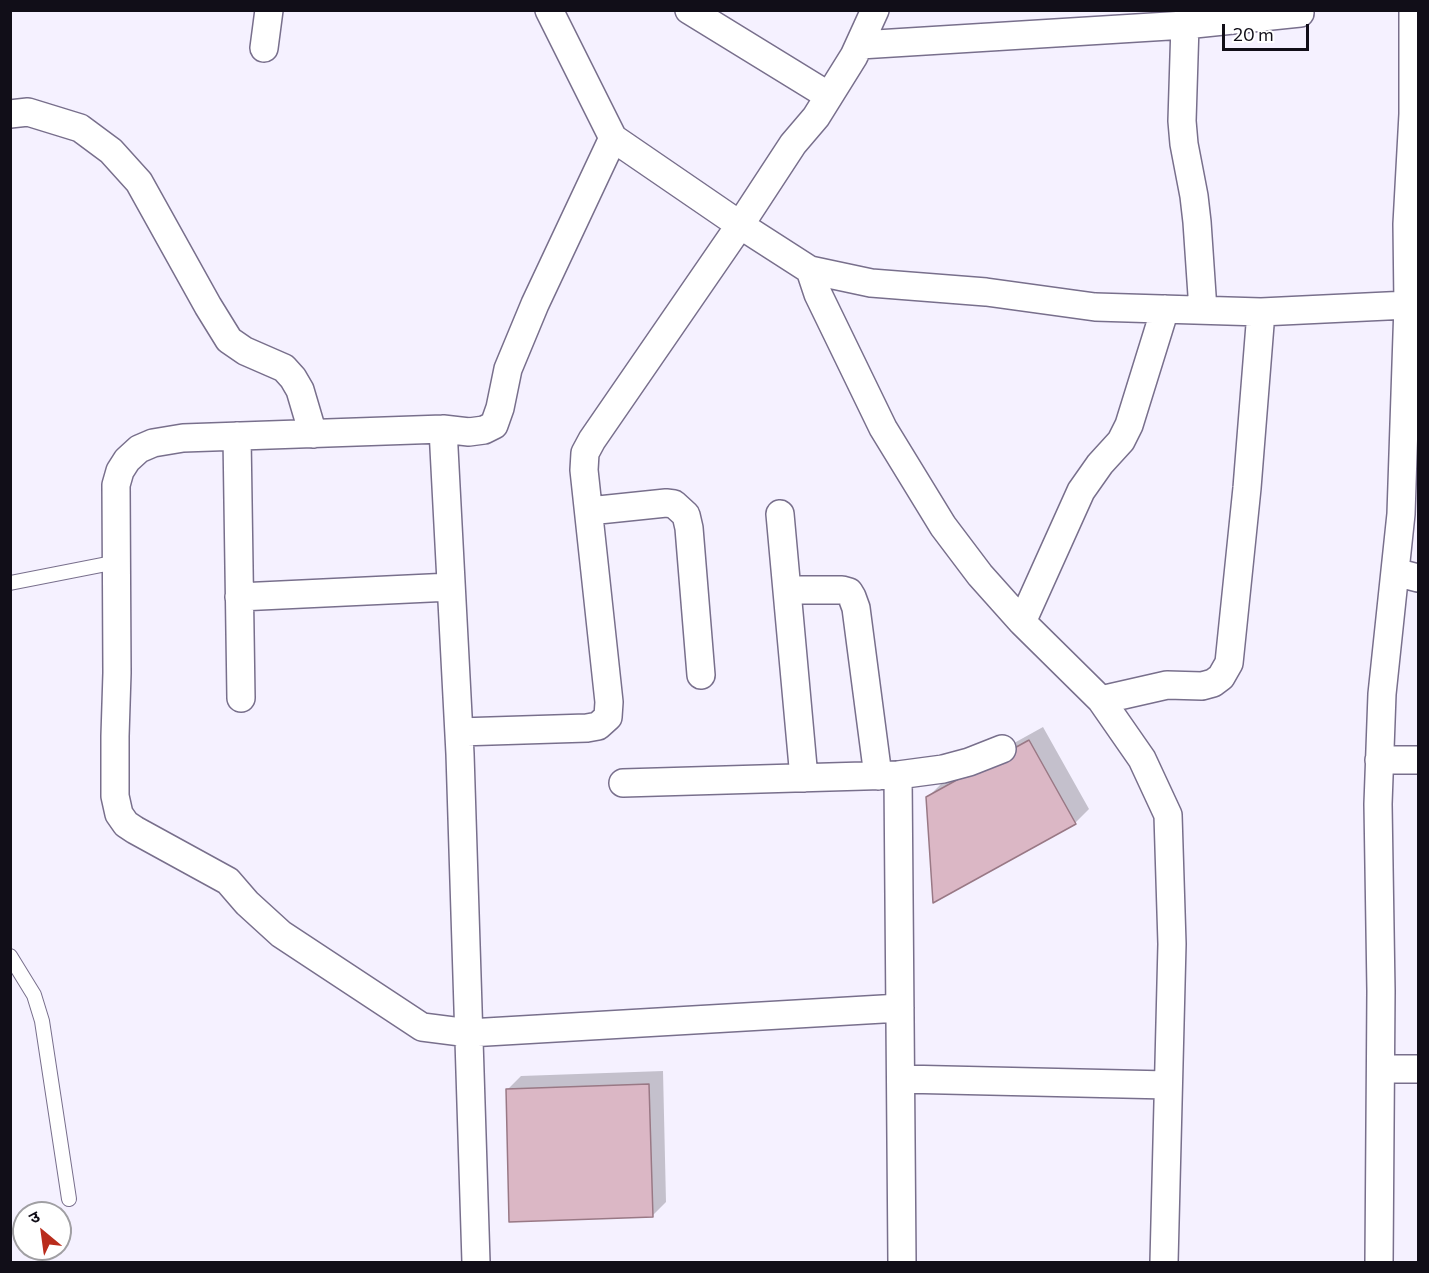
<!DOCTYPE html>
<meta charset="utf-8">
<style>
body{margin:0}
#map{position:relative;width:1429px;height:1273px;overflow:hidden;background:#f5f1ff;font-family:Commissioner,"Noto Sans Devanagari",sans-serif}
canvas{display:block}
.frame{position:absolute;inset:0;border:12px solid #110e18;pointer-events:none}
.north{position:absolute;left:12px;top:1201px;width:60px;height:60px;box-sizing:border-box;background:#fff;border:2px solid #a09fa3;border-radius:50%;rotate:331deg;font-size:16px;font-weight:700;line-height:24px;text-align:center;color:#110e18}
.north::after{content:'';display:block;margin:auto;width:21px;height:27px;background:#b92c1c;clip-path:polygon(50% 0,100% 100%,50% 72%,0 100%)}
.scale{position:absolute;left:1222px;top:24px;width:87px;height:27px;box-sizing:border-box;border:3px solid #110e18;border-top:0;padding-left:8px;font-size:18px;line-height:21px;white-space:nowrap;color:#110e18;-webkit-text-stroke:4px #fff;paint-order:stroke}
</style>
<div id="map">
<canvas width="1429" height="1273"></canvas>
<div class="frame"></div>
<div class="north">उ</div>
<div class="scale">20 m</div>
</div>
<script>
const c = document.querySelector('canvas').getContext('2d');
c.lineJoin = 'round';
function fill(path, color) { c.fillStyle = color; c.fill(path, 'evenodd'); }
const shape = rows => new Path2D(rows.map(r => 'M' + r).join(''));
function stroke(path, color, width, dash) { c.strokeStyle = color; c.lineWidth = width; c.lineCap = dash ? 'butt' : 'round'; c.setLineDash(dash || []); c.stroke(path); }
const shadow = shape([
 [1043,727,1089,809,1075,823,927,798,942,783],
 [663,1071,666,1202,652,1216,507,1090,521,1076]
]);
const building = shape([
 [1029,740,1076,824,933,903,926,797,1029,740],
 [649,1084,653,1217,509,1222,506,1089,649,1084]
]);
const service = shape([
 [10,583,117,562],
 [10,956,34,995,42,1021,69,1199]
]);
const minor = shape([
 [549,10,613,138,740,225,810,270,871,283,986,292,1095,307,1261,312,1408,305],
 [689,10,829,96],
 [1185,25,1182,121,1184,144,1194,196,1197,222,1203,310],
 [860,45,1185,25,1300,13],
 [264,48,269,10],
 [10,114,28,112,80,128,111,151,139,182,208,306,229,340,245,351,284,368,293,378,300,390,313,434],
 [613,138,535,304,508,369,500,408,494,425,484,430,469,432,443,429,183,438,153,443,139,449,127,460,120,471,116,485,117,673,115,736,115,796,119,814,126,824,135,830,228,881,247,903,281,934,422,1027,469,1033,900,1008],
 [810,270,818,294,883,428,943,526,980,575,1022,622,1101,700,1142,759,1168,815,1172,944,1164,1262],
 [443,429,460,754,476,1262],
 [237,436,241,698],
 [589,511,666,503,674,504,686,515,689,528,701,675],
 [780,514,804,778],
 [1395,572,1418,578],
 [787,590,842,590,849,592,852,597,856,608,878,776],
 [239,597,451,587],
 [1022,622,1081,491,1100,464,1121,441,1129,425,1165,309],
 [1101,700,1167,685,1202,686,1213,683,1221,677,1229,663,1247,488,1261,312],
 [459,732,587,728,598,726,608,717,609,702,584,470,585,453,592,440,740,225,793,144,816,117,854,56,875,10],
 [1379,760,1418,760],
 [898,775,902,1262],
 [623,783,898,775,943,769,969,762,1002,749],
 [1381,1069,1418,1069],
 [901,1079,1168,1085],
 [1379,1262,1381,991,1378,804,1382,694,1401,514,1408,305,1407,224,1413,114,1413,10]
]);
fill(shadow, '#0003');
fill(building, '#dbb7c5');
stroke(building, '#997885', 1.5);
stroke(service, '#786f8c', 16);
stroke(minor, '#786f8c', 30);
stroke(service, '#fff', 14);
stroke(minor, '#fff', 27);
</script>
